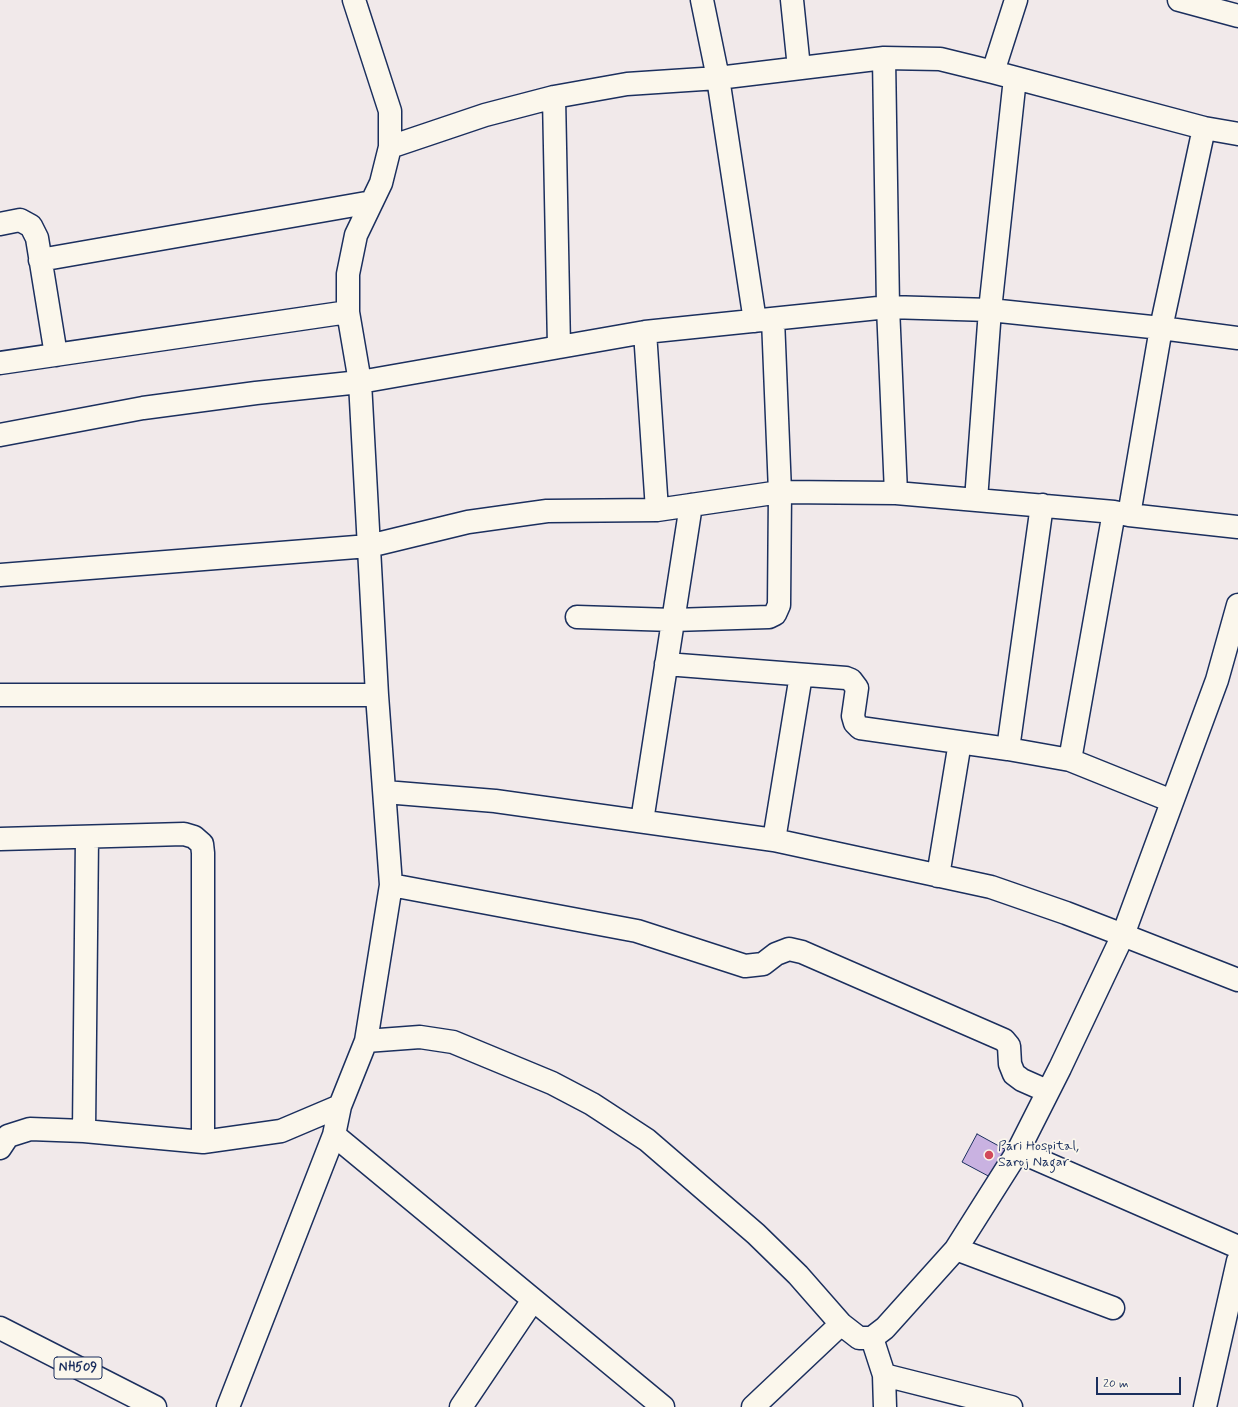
<!DOCTYPE html>
<style>
body{margin:0}
#map{position:relative;width:1238px;height:1407px;overflow:hidden;background:#f1e9ea;font-family:Mynerve,sans-serif}
canvas{display:block}
.scale{position:absolute;left:1096px;top:1377px;width:85px;height:18px;box-sizing:border-box;border:2px solid #1b2f5e;border-top:0;padding-left:5px;font-size:12px;line-height:14px;white-space:nowrap;color:#1b2f5e;-webkit-text-stroke:3px #fbf7ec;paint-order:stroke}
</style>
<div id="map">
<canvas width="1238" height="1407"></canvas>
<div class="scale">20 m</div>
</div>
<script>
const c = document.querySelector('canvas').getContext('2d');
c.lineJoin = 'round';
function fill(path, color) { c.fillStyle = color; c.fill(path, 'evenodd'); }
const shape = rows => new Path2D(rows.map(r => 'M' + r).join(''));
function stroke(path, color, width, dash) { c.strokeStyle = color; c.lineWidth = width; c.lineCap = dash ? 'butt' : 'round'; c.setLineDash(dash || []); c.stroke(path); }
function drawText(font, color, halo, rows, align = 'center') {
  c.font = font + ' Mynerve,sans-serif'; c.lineWidth = 3.5; c.setLineDash([]); c.textBaseline = 'middle'; c.strokeStyle = halo; c.fillStyle = color; for (const [text, x, y, turn = 0] of rows) {
    c.save(); c.translate(x, y); c.rotate((+turn || 0) * Math.PI / 180); c.textAlign = isNaN(turn) ? turn : align; if (halo) c.strokeText(text, 0, 0); c.fillText(text, 0, 0); c.restore();
  }
}
const building = shape([
 [977,1134,1008,1151,992,1178,962,1162,977,1134]
]);
const street = shape([
 [702,0,718,78,755,321],
 [792,0,799,68],
 [1179,0,1238,16],
 [884,58,888,307,896,493],
 [993,72,1016,0],
 [554,97,559,347],
 [390,147,485,115,554,97,627,84,718,78,884,58,940,59,993,72,1204,128,1238,134],
 [0,224,20,220,31,226,37,238,56,355],
 [40,260,372,202],
 [0,363,348,312],
 [0,435,143,408,256,393,360,382,645,332],
 [976,500,990,310,1015,78],
 [657,510,645,332,888,307,990,310,1161,328,1238,338],
 [1129,515,1161,328,1204,128],
 [0,575,369,546,468,522,547,511,657,510,780,492,896,493,1114,512,1129,515,1238,527],
 [577,617,673,620,769,617,775,614,779,605,780,492,773,319],
 [666,664,846,678,851,680,857,688,853,716,855,723,860,728,1008,749,1070,760,1172,801],
 [0,695,377,695],
 [1008,749,1042,505],
 [1070,760,1114,512],
 [385,792,495,801,774,840,991,887,1066,913,1123,935,1217,680,1238,605],
 [642,821,691,505],
 [0,839,184,834,194,837,202,844,203,853,203,1142],
 [774,840,801,675],
 [938,876,960,742],
 [391,885,637,931,745,966,763,964,776,954,789,949,802,952,1004,1040,1009,1046,1010,1064,1014,1074,1022,1080,1047,1091],
 [366,1041,420,1037,453,1042,552,1083,592,1104,647,1140,756,1234,798,1275,841,1324,753,1407],
 [340,1106,334,1135,663,1407],
 [84,1131,87,837],
 [0,1148,8,1136,30,1129,84,1131,203,1142,281,1131,340,1106,366,1041,391,885,377,695,360,382,348,312,348,274,356,235,381,183,390,147,390,111,354,0],
 [1018,1151,1238,1247],
 [1113,1308,956,1249,1018,1151,1060,1068,1123,935,1238,980],
 [841,1324,859,1338,872,1338,885,1328,956,1249],
 [872,1338,884,1375,885,1407],
 [884,1375,1011,1407],
 [228,1407,334,1135],
 [461,1407,533,1300],
 [1205,1407,1238,1261]
]);
const highway = shape([
 [0,1328,155,1407]
]);
const markers = [
 [989,1155,5,"#d1495b"]
];
const shields = [
 [78,1368,48]
];
const shieldNames = [
 ["NH509",78,1368]
];
const poiNames = [
 ["Pari Hospital,",998,1147],
 ["Saroj Nagar",998,1163]
];
fill(building, '#c9b2e1');
stroke(building, '#1b2f5e', 1);
stroke(street, '#1b2f5e', 25);
stroke(highway, '#1b2f5e', 25);
stroke(street, '#fbf7ec', 22);
stroke(highway, '#fbf7ec', 22);
for (const [x, y, r, color] of markers) { const dot = new Path2D(); dot.arc(x, y, r, 0, 2 * Math.PI); c.fillStyle = color; c.fill(dot); stroke(dot, '#fbf7ec', 1.5); }
for (const [x, y, w] of shields) { const box = new Path2D(); box.roundRect(x - w / 2, y - 11, w, 22, 3); c.fillStyle = '#fbf7ec'; c.fill(box); stroke(box, '#1b2f5e', 1); }
drawText('bold 13px', '#1b2f5e', null, shieldNames);
drawText('14px', '#1b2f5e', '#fbf7ec', poiNames, 'left');
</script>
